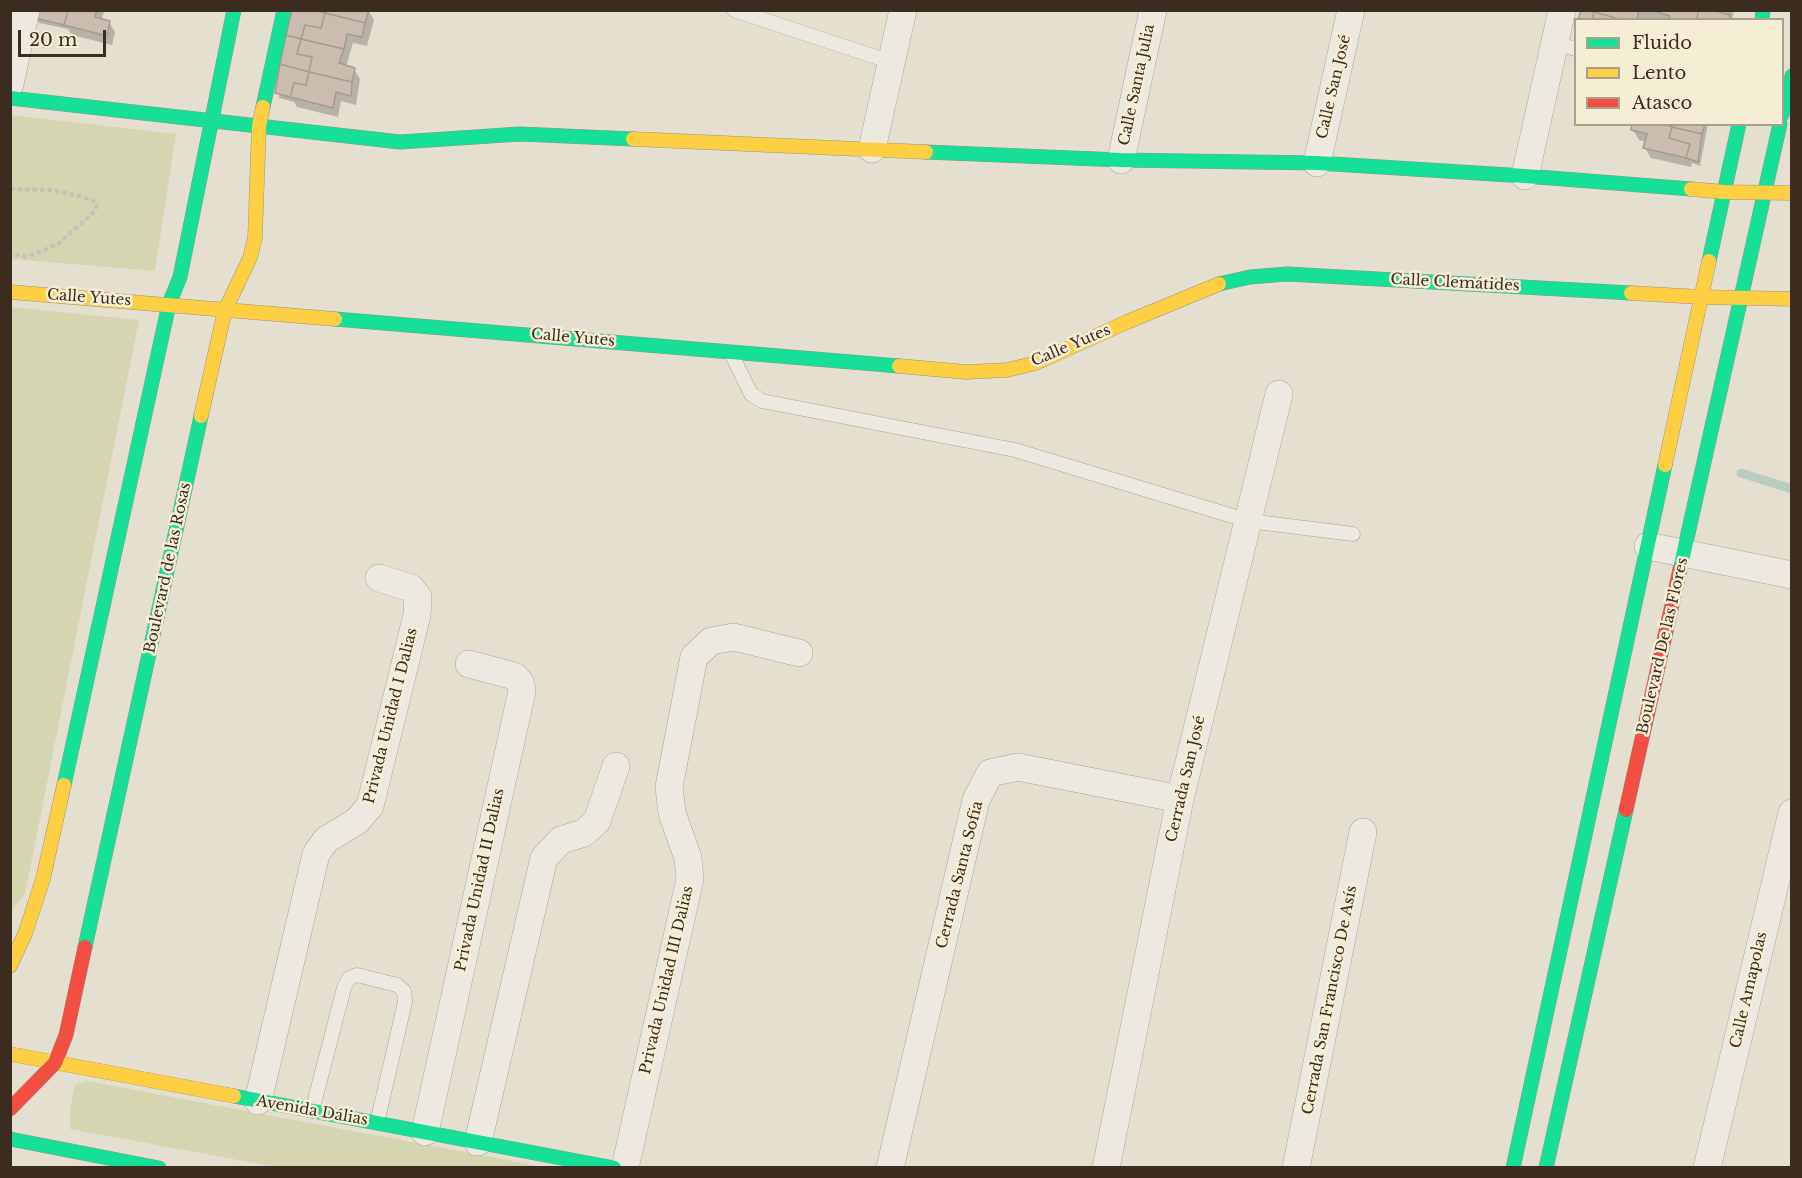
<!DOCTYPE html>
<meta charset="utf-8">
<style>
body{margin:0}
#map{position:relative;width:1802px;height:1178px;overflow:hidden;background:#e5dfcf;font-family:"Libre Baskerville",serif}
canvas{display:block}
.frame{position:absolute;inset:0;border:12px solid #3b2c1f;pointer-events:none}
.legend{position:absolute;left:1574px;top:18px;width:210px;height:108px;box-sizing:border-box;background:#f6edd5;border:2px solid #aba08c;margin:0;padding:8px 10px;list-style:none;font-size:18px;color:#3b2c1f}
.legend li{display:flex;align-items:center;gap:12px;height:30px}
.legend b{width:30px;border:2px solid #aba08c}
.scale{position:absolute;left:18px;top:30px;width:88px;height:27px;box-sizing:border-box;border:3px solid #3b2c1f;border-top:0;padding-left:8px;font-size:18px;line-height:21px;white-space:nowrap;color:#3b2c1f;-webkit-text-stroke:4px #f6edd5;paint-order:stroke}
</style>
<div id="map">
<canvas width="1802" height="1178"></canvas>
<div class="frame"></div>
<ul class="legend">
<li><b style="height:8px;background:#16e098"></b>Fluido</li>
<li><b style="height:8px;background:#ffcf43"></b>Lento</li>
<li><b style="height:8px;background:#f24e42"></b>Atasco</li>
</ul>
<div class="scale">20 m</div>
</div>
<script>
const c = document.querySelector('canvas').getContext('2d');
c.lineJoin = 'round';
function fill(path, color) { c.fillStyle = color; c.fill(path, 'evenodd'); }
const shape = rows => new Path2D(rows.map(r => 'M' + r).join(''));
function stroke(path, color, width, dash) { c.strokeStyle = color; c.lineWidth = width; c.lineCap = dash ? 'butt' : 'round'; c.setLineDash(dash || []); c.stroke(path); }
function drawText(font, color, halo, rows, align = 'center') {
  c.font = font + ' "Libre Baskerville",serif'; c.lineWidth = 5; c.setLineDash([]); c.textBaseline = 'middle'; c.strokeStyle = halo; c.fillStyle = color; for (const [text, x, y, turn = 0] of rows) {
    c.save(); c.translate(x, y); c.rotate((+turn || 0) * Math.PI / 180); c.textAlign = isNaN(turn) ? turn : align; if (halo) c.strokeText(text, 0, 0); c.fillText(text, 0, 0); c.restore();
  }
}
const green = shape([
 [11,115,176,134,155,271,11,259],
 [11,307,139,320,25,894,11,911],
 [87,1081,544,1167,276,1167,70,1129,70,1110,75,1085]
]);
const shadow = shape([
 [38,10,104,10,102,20,109,22,115,32,112,45,72,35,68,29,39,23,36,18],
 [293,10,368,10,374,20,367,46,353,43,346,67,354,69,360,79,356,105,341,101,338,117,297,107,294,102,279,98],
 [1582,10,1734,10,1732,20,1652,20,1645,18,1644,20,1580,20],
 [1634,124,1708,124,1700,166,1692,163,1691,167,1651,158,1645,148,1646,142,1639,140,1633,130]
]);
const stream = shape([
 [1741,473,1792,489]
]);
const building = shape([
 [37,10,66,10,68,11,64,25,35,18,37,10],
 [66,10,97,10,95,17,110,21,107,36,64,25,68,11,66,10],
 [292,10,316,10,325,13,321,28,305,25,301,39,286,35,292,10],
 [326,10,369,10,365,23,325,13,326,10],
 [1581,10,1594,12,1592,20,1578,20,1581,10],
 [1594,10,1639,10,1637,20,1623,20,1594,12,1594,10],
 [1657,10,1699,10,1696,20,1669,20,1670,16,1657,12,1657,10],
 [1699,10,1712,10,1730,15,1729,20,1696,20,1699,10],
 [1594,12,1623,20,1592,20,1594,12],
 [325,13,365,23,362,37,347,34,344,49,301,39,305,25,321,28,325,13],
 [286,35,301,39,297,54,312,57,309,72,280,64,286,35],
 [301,39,344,49,339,63,355,68,352,82,309,72,312,57,297,54,301,39],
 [280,64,309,72,306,85,294,83,290,97,275,93,280,64],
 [309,72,352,82,351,96,336,92,333,108,290,97,294,83,306,85,309,72],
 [1632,124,1664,124,1672,127,1669,138,1690,144,1686,158,1643,148,1647,134,1631,130,1632,124],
 [1672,124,1705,124,1702,134,1672,127,1672,124],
 [1672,127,1702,134,1698,162,1686,158,1690,144,1669,138,1672,127]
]);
const path = shape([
 [10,189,51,190,76,195,94,201,97,205,95,211,58,244,27,257,10,253]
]);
const lane = shape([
 [734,10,891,62],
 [1555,43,1576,49],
 [731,353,751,394,762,401,1015,450,1249,521,1353,534],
 [312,1111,344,988,349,978,357,975,397,985,404,991,405,1002,377,1123]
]);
const street = shape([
 [10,84,26,10],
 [872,149,903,10],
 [1121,160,1153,10],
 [1317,163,1351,10],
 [1525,176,1562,10],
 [1648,546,1792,575],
 [258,1101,316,854,326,840,357,821,370,806,417,615,418,597,411,588,379,578],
 [425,1132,522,691,520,682,514,676,469,664],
 [478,1142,544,858,561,840,584,833,597,821,616,766],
 [625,1168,690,879,688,858,672,813,669,787,694,657,711,641,734,637,799,653],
 [890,1168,976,800,990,773,1018,767,1180,799],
 [1106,1168,1180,799,1279,394],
 [1296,1168,1363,832],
 [1707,1168,1792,813]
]);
const fast = shape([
 [1762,20,1763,10],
 [10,98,400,142,520,134,633,139],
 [263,107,284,10],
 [1782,115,1792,76],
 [926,152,1121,160,1317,163,1525,176,1691,189],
 [1709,261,1739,124],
 [1219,284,1250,277,1287,274,1631,293],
 [335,319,899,366],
 [1680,569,1780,124],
 [64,785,169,304,180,277,234,10],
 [85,947,201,416],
 [234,1096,614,1168],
 [10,1139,159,1168],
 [1513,1168,1665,465],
 [1546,1168,1626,810]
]);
const slow = shape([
 [633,139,926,152],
 [1691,189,1724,192,1792,193],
 [10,292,335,319],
 [1631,293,1701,297,1792,299],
 [899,366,966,372,1007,370,1036,363,1127,322,1219,284],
 [201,416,225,310,250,258,255,238,259,126,263,107],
 [1665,465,1709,261],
 [10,966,25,934,43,879,64,785],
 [10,1054,234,1096]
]);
const jam = shape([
 [1626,810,1680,569],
 [10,1109,55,1063,66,1035,85,947]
]);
const streetNames = [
 ["Calle Santa Julia",1137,85,-78],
 ["Calle San José",1334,87,-77],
 ["Calle Clemátides",1455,283,3],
 ["Calle Yutes",89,298,4],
 ["Calle Yutes",573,338,5],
 ["Calle Yutes",1071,346,-23],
 ["Boulevard de las Rosas",168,568,-78],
 ["Boulevard De las Flores",1663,646,-77],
 ["Privada Unidad I Dalias",391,716,-76],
 ["Cerrada San José",1186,779,-77],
 ["Cerrada Santa Sofía",960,875,-76],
 ["Privada Unidad II Dalias",480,880,-78],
 ["Privada Unidad III Dalias",667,980,-77],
 ["Calle Amapolas",1749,990,-77],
 ["Cerrada San Francisco De Asís",1330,1000,-79],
 ["Avenida Dálias",312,1111,10]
];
fill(green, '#d5d6b1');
fill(shadow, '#0003');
stroke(stream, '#bacbc0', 9);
fill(building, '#cabdb0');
stroke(building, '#a69a8e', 1.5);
stroke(lane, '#aba498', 15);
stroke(street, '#aba498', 28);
stroke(fast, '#9b9388', 15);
stroke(slow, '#9b9388', 15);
stroke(jam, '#9b9388', 15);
stroke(path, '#c6c0b7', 4, [4.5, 3]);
stroke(lane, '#eee9e0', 14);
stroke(street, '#eee9e0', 27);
stroke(fast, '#16e098', 14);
stroke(slow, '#ffcf43', 14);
stroke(jam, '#f24e42', 14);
drawText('15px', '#3b2c1f', '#f6edd5', streetNames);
</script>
